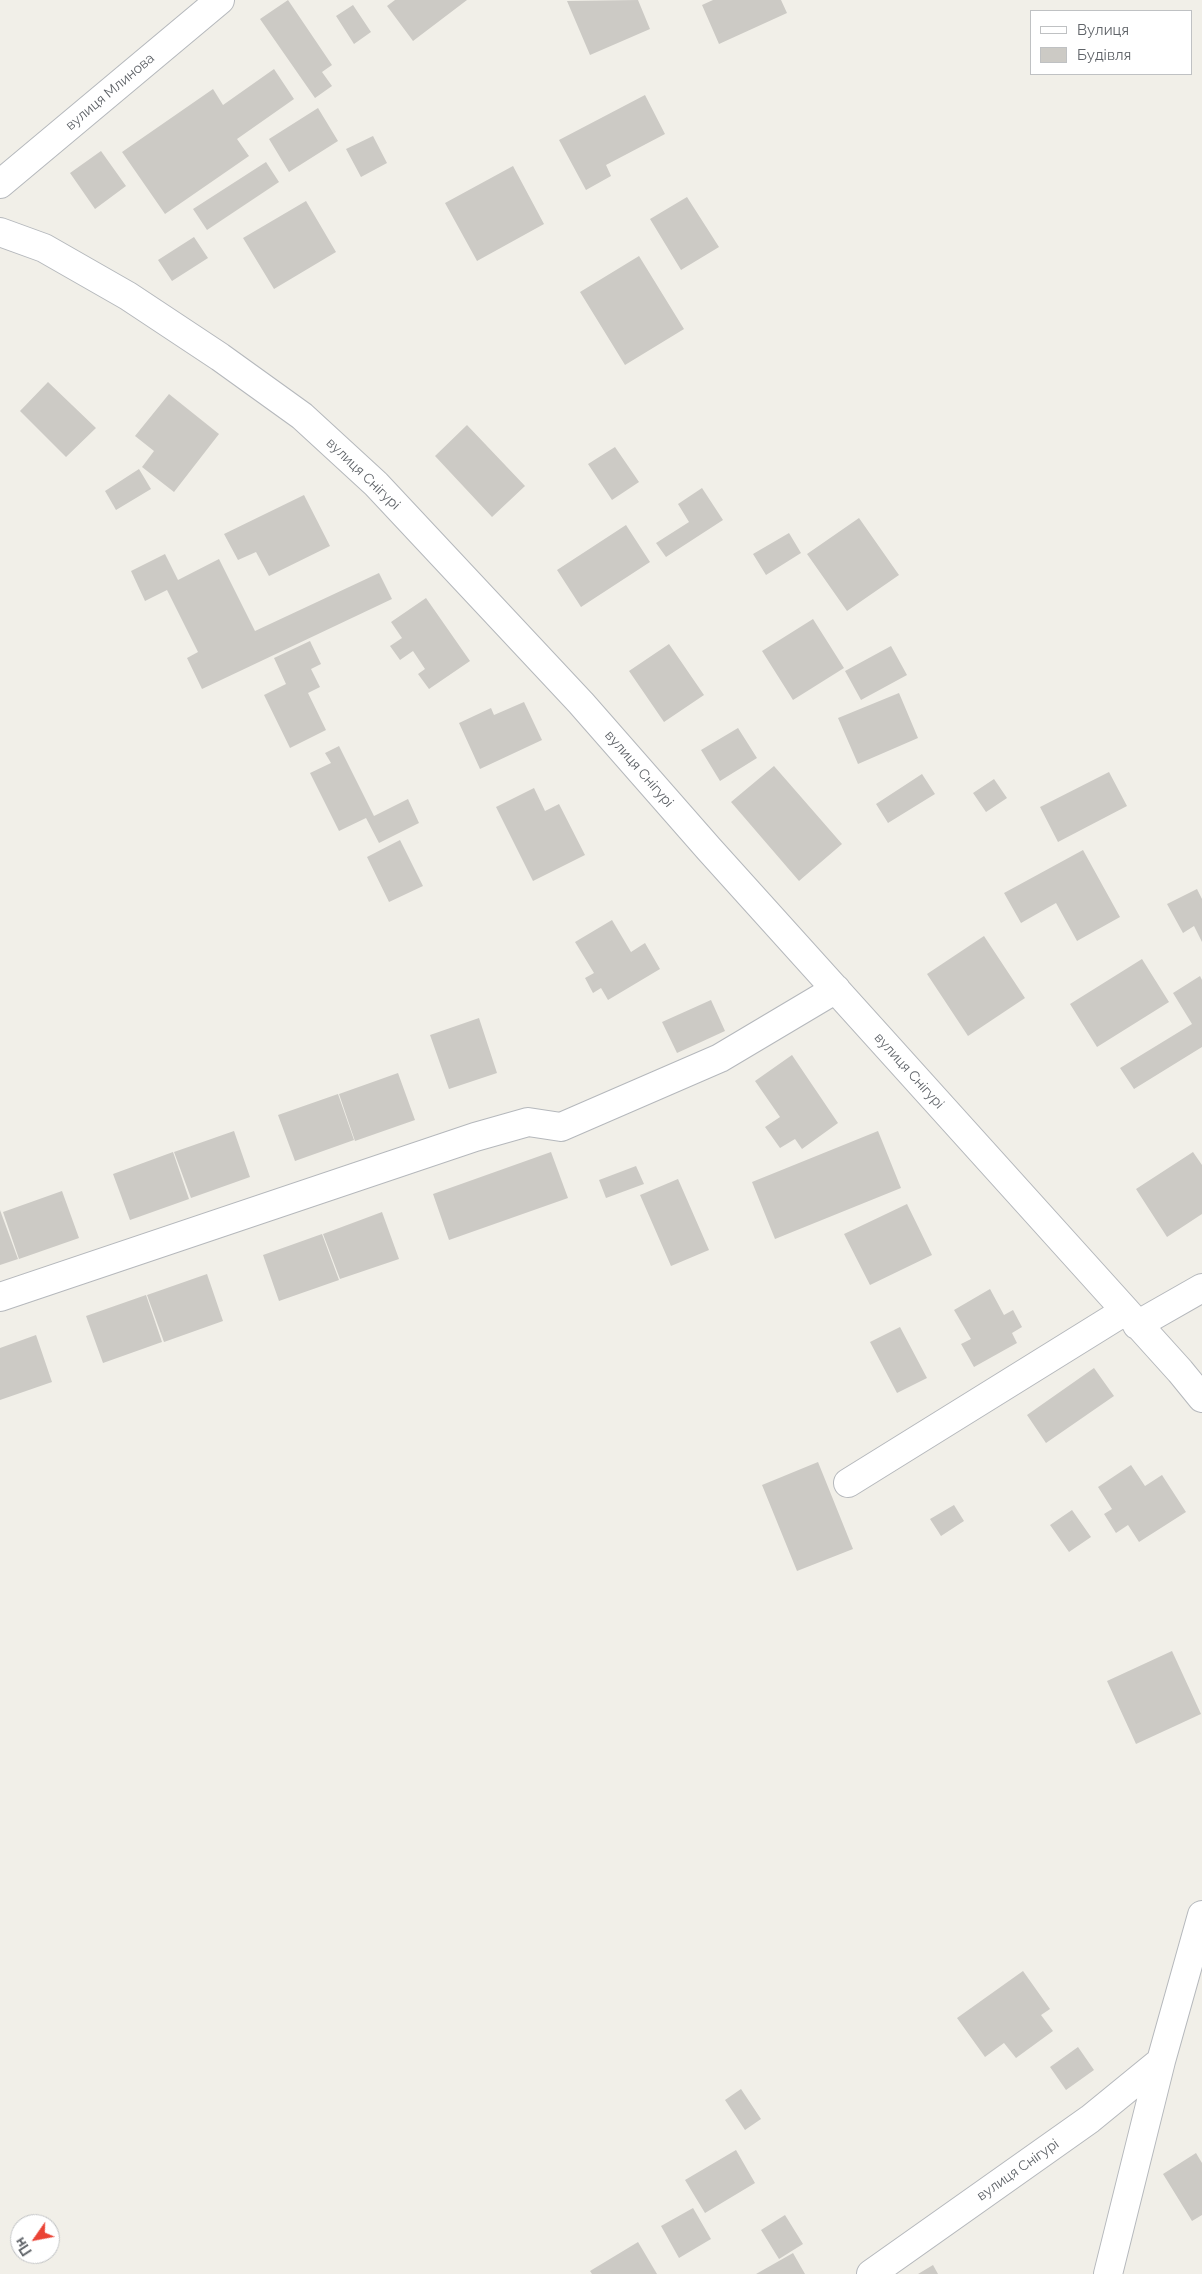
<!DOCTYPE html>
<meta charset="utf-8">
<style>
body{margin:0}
#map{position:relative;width:1202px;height:2274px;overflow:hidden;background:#f1efe8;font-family:Raleway,sans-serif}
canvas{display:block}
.legend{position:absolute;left:1030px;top:10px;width:162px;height:65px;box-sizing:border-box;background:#fff;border:1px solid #bfc1c3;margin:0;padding:6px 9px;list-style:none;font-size:15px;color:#5f6368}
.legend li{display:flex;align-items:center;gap:10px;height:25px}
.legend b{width:25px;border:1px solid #bfc1c3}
.north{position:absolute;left:10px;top:2214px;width:50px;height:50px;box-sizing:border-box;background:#fff;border:1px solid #bfc1c3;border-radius:50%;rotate:237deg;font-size:14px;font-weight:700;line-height:20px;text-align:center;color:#5f6368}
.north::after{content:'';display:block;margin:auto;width:18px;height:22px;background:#ea4335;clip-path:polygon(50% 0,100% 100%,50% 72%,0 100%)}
</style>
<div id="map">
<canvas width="1202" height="2274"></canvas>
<ul class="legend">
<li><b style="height:6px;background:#fff"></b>Вулиця</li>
<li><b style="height:14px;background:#cccac5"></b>Будівля</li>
</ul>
<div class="north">Пн</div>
</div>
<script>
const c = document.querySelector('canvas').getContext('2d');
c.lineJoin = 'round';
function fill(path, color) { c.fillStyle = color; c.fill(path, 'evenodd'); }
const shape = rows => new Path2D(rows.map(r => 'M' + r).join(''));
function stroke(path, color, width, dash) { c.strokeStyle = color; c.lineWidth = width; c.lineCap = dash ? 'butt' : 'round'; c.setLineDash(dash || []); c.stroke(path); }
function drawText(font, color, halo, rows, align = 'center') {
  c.font = font + ' Raleway,sans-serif'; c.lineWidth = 4; c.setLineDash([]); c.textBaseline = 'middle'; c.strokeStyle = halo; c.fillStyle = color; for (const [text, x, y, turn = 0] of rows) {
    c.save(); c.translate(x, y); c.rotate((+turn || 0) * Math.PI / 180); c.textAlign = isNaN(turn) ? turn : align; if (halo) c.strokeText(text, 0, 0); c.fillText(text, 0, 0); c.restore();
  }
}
const building = shape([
 [288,0,332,65,322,72,332,86,315,98,260,19],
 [395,0,467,0,413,41,387,6],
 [638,0,650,29,590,55,567,1],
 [713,0,781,0,787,13,719,44,702,5],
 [353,5,371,32,354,44,336,16],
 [274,69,294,99,237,139,249,156,165,214,122,152,213,89,223,105],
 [645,95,665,134,606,165,611,176,586,190,559,140],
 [318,108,338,141,289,172,269,139],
 [373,136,387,163,361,177,346,149],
 [101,151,126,186,95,209,70,173],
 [266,162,279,182,207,230,193,209],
 [513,166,544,224,477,261,445,203],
 [687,197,719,247,681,270,650,219],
 [306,201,336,252,274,289,243,238],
 [194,237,208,258,172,281,158,260],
 [639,256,684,329,625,365,580,292],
 [48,382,96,428,66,457,20,411],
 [169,394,219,434,174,492,142,467,154,451,135,436],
 [467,425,525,486,492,517,435,456],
 [615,447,639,482,612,500,588,464],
 [139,469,151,489,116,510,105,491],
 [702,488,723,520,666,557,656,543,689,522,678,504],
 [304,495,330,546,269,576,256,552,238,560,224,534],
 [859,518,899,575,847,611,807,554],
 [626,525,650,562,581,607,557,570],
 [789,533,801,553,766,575,753,554],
 [165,554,178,580,219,559,255,631,379,573,392,599,202,689,187,658,198,652,167,590,145,601,131,571],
 [426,598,470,661,429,689,418,674,425,669,413,651,400,660,390,646,402,638,391,622],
 [813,619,844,668,793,700,762,651],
 [310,641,321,664,311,669,320,687,308,693,326,730,290,748,264,695,286,684,274,658],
 [669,644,704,695,664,722,629,671],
 [891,646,907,675,861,700,845,671],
 [899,693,918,738,858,764,838,718],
 [524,702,542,740,480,769,459,723,491,708,494,715],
 [738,728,757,758,720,781,701,750],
 [339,746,374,816,408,799,419,823,379,843,366,818,339,831,310,773,331,763,325,753],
 [774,766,842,844,799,881,731,802],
 [1109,772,1127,806,1058,842,1040,807],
 [922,774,935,794,888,823,876,804],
 [994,779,1007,798,986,812,973,793],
 [534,788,545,811,559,804,585,855,533,881,496,807],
 [400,840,423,886,389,902,367,857],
 [1083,850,1120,917,1077,941,1056,903,1021,923,1004,893],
 [1197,889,1202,899,1202,942,1194,926,1183,933,1167,904],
 [612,920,631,952,645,943,660,969,608,1000,601,988,593,993,585,978,594,973,575,942],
 [984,936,1025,998,968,1036,927,974],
 [1142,959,1169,1002,1097,1047,1070,1004],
 [1200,976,1202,980,1202,1047,1134,1089,1120,1068,1192,1024,1173,993],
 [711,1000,725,1031,677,1053,662,1022],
 [479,1018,497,1073,449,1089,430,1035],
 [792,1055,838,1123,802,1149,795,1139,780,1148,765,1127,780,1117,755,1081],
 [398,1073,415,1120,355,1141,339,1094],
 [338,1094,354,1140,295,1161,278,1115],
 [234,1131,250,1177,191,1198,174,1152],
 [878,1131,901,1188,775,1239,752,1182],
 [173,1152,189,1199,130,1220,113,1174],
 [551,1152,568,1198,449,1240,433,1194],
 [1193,1152,1202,1165,1202,1214,1167,1237,1136,1189],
 [636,1166,644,1184,606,1198,599,1180],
 [678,1179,709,1250,671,1266,640,1195],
 [62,1191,79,1238,19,1259,3,1212],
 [907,1204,932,1255,870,1285,844,1234],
 [0,1210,18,1259,0,1265],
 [382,1212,399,1259,340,1279,323,1234],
 [322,1234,339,1280,279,1301,263,1255],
 [207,1274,223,1321,164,1342,147,1295],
 [990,1289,1004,1315,1013,1310,1022,1327,1012,1333,1017,1343,974,1367,961,1344,971,1339,954,1310],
 [146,1295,162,1342,103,1363,86,1316],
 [900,1327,927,1378,897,1393,870,1342],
 [36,1335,52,1382,0,1400,0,1348],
 [1094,1368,1114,1396,1046,1443,1027,1415],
 [818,1462,853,1549,797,1571,762,1485],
 [1131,1465,1145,1486,1162,1475,1186,1512,1139,1542,1128,1525,1116,1533,1104,1514,1112,1509,1098,1487],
 [954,1505,964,1521,941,1536,930,1519],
 [1072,1510,1091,1537,1069,1552,1050,1525],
 [1172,1651,1201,1714,1136,1744,1107,1681],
 [1023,1971,1050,2009,1041,2015,1053,2031,1016,2058,1004,2043,985,2057,957,2018],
 [1078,2047,1094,2070,1066,2090,1050,2067],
 [741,2089,761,2119,745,2130,725,2100],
 [736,2150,755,2183,705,2213,685,2180],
 [1196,2153,1202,2163,1202,2215,1192,2221,1163,2174],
 [693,2208,711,2239,679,2258,661,2226],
 [785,2215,803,2244,779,2259,761,2230],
 [638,2242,657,2274,592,2274,590,2271],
 [793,2253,805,2274,756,2274],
 [933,2265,938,2274,918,2274]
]);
const minor = shape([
 [0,184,220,0],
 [0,232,44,248,128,296,220,357,302,416,376,484,581,703,709,849,1180,1371,1202,1398],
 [0,1297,475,1137,528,1122,561,1127,720,1058,836,989],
 [1137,1325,1202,1288],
 [848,1483,1125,1311],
 [871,2274,1090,2119,1161,2061],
 [1108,2274,1161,2061,1202,1915]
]);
const streetNames = [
 ["вулиця Млинова",110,92,-40],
 ["вулиця Снігурі",363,474,44],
 ["вулиця Снігурі",639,769,49],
 ["вулиця Снігурі",909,1071,48],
 ["вулиця Снігурі",1018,2170,-35]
];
fill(building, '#cccac5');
stroke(minor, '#b5b8bc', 30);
stroke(minor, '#fff', 28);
drawText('14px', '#5f6368', '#fff', streetNames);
</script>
